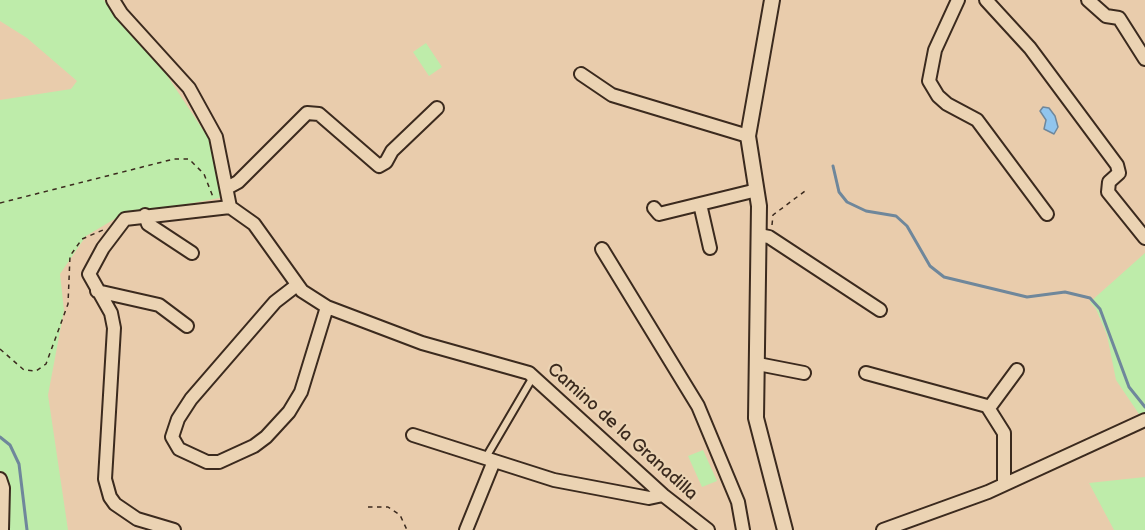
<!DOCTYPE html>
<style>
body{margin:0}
canvas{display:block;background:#e9ccac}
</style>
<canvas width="1145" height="530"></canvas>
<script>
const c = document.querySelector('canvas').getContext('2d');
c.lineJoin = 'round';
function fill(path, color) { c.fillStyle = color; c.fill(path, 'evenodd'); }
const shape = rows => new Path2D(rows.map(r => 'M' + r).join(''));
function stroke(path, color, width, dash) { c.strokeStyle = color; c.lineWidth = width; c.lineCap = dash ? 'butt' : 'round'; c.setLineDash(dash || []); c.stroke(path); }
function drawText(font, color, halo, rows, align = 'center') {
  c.font = font + ' "Balsamiq Sans",sans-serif'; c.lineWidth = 4.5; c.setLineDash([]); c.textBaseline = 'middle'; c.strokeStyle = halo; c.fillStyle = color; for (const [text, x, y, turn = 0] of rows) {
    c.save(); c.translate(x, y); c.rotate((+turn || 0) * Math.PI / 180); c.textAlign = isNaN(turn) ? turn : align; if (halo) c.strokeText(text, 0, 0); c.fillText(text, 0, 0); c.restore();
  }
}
const green = shape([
 [0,0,104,0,115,17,166,74,211,142,225,197,118,217,86,236,60,274,64,310,48,395,68,530,0,530,0,100,71,89,77,81,27,38,0,21],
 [426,43,442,67,429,76,413,52],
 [1145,253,1145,420,1141,417,1116,380,1107,335,1096,309,1090,302],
 [703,450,717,481,702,487,688,456],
 [1145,477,1145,530,1114,530,1089,483]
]);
const water = shape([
 [1043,107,1049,108,1055,116,1058,127,1054,134,1044,129,1046,120,1040,111,1043,107]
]);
const stream = shape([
 [833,166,839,192,847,202,866,211,896,216,907,226,930,266,944,277,1027,297,1065,292,1090,298,1100,309,1129,387,1145,407],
 [0,437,10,445,19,464,27,530]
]);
const path = shape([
 [0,203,174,159,189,159,204,174,213,197],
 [772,225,773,215,805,191],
 [0,349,24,370,36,371,46,364,68,304,70,256,82,239,103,230],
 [368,507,388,507,400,515,407,530]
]);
const service = shape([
 [485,459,533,377]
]);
const minor = shape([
 [113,0,121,13,189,88,216,137,230,207,254,224,302,291,327,307,422,343,529,373,663,495,708,530],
 [958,0,935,50,929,81,938,96,947,104,977,120,1047,214],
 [986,0,1030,48,1117,165,1119,173,1109,182,1108,192,1145,238],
 [1088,0,1106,16,1119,18,1145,59],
 [581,74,612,95,748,136],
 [227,188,238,182,307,113,319,114,379,166,386,162,392,151,437,108],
 [700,204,710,248],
 [654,208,659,214,757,190],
 [145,215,148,224,192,253],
 [759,235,769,237,880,310],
 [602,249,698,406,738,502,743,530],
 [297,285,275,302,191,399,178,419,172,437,179,449,207,462,219,462,254,446,266,437,289,412,301,392,327,307],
 [97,291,159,305,187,326],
 [758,364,804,373],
 [866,373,987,406,1004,433,1004,484],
 [989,408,1017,370],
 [413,435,554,480,649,498,663,495],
 [0,479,3,488,2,530],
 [174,530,137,519,115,504,110,497,105,479,114,328,111,313,89,274,103,248,125,219,230,207],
 [466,530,494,461],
 [883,530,988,492,1145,420]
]);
const tertiary = shape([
 [772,0,748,136,759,206,756,418,785,530]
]);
const streetNames = [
 ["Camino de la Granadilla",622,432,42]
];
fill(green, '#beecaa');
fill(water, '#91c5ee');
stroke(water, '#6f879b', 1.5);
stroke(stream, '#6f879b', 3);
stroke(service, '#3b2a1e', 10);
stroke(minor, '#3b2a1e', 16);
stroke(tertiary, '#3b2a1e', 18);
stroke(path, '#3b2a1e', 1.5, [4.5, 4.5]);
stroke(service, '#ebd3b3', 6);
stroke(minor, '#ebd3b3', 12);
stroke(tertiary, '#ebd3b3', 14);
drawText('18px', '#3b2a1e', '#ebd3b3', streetNames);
</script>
